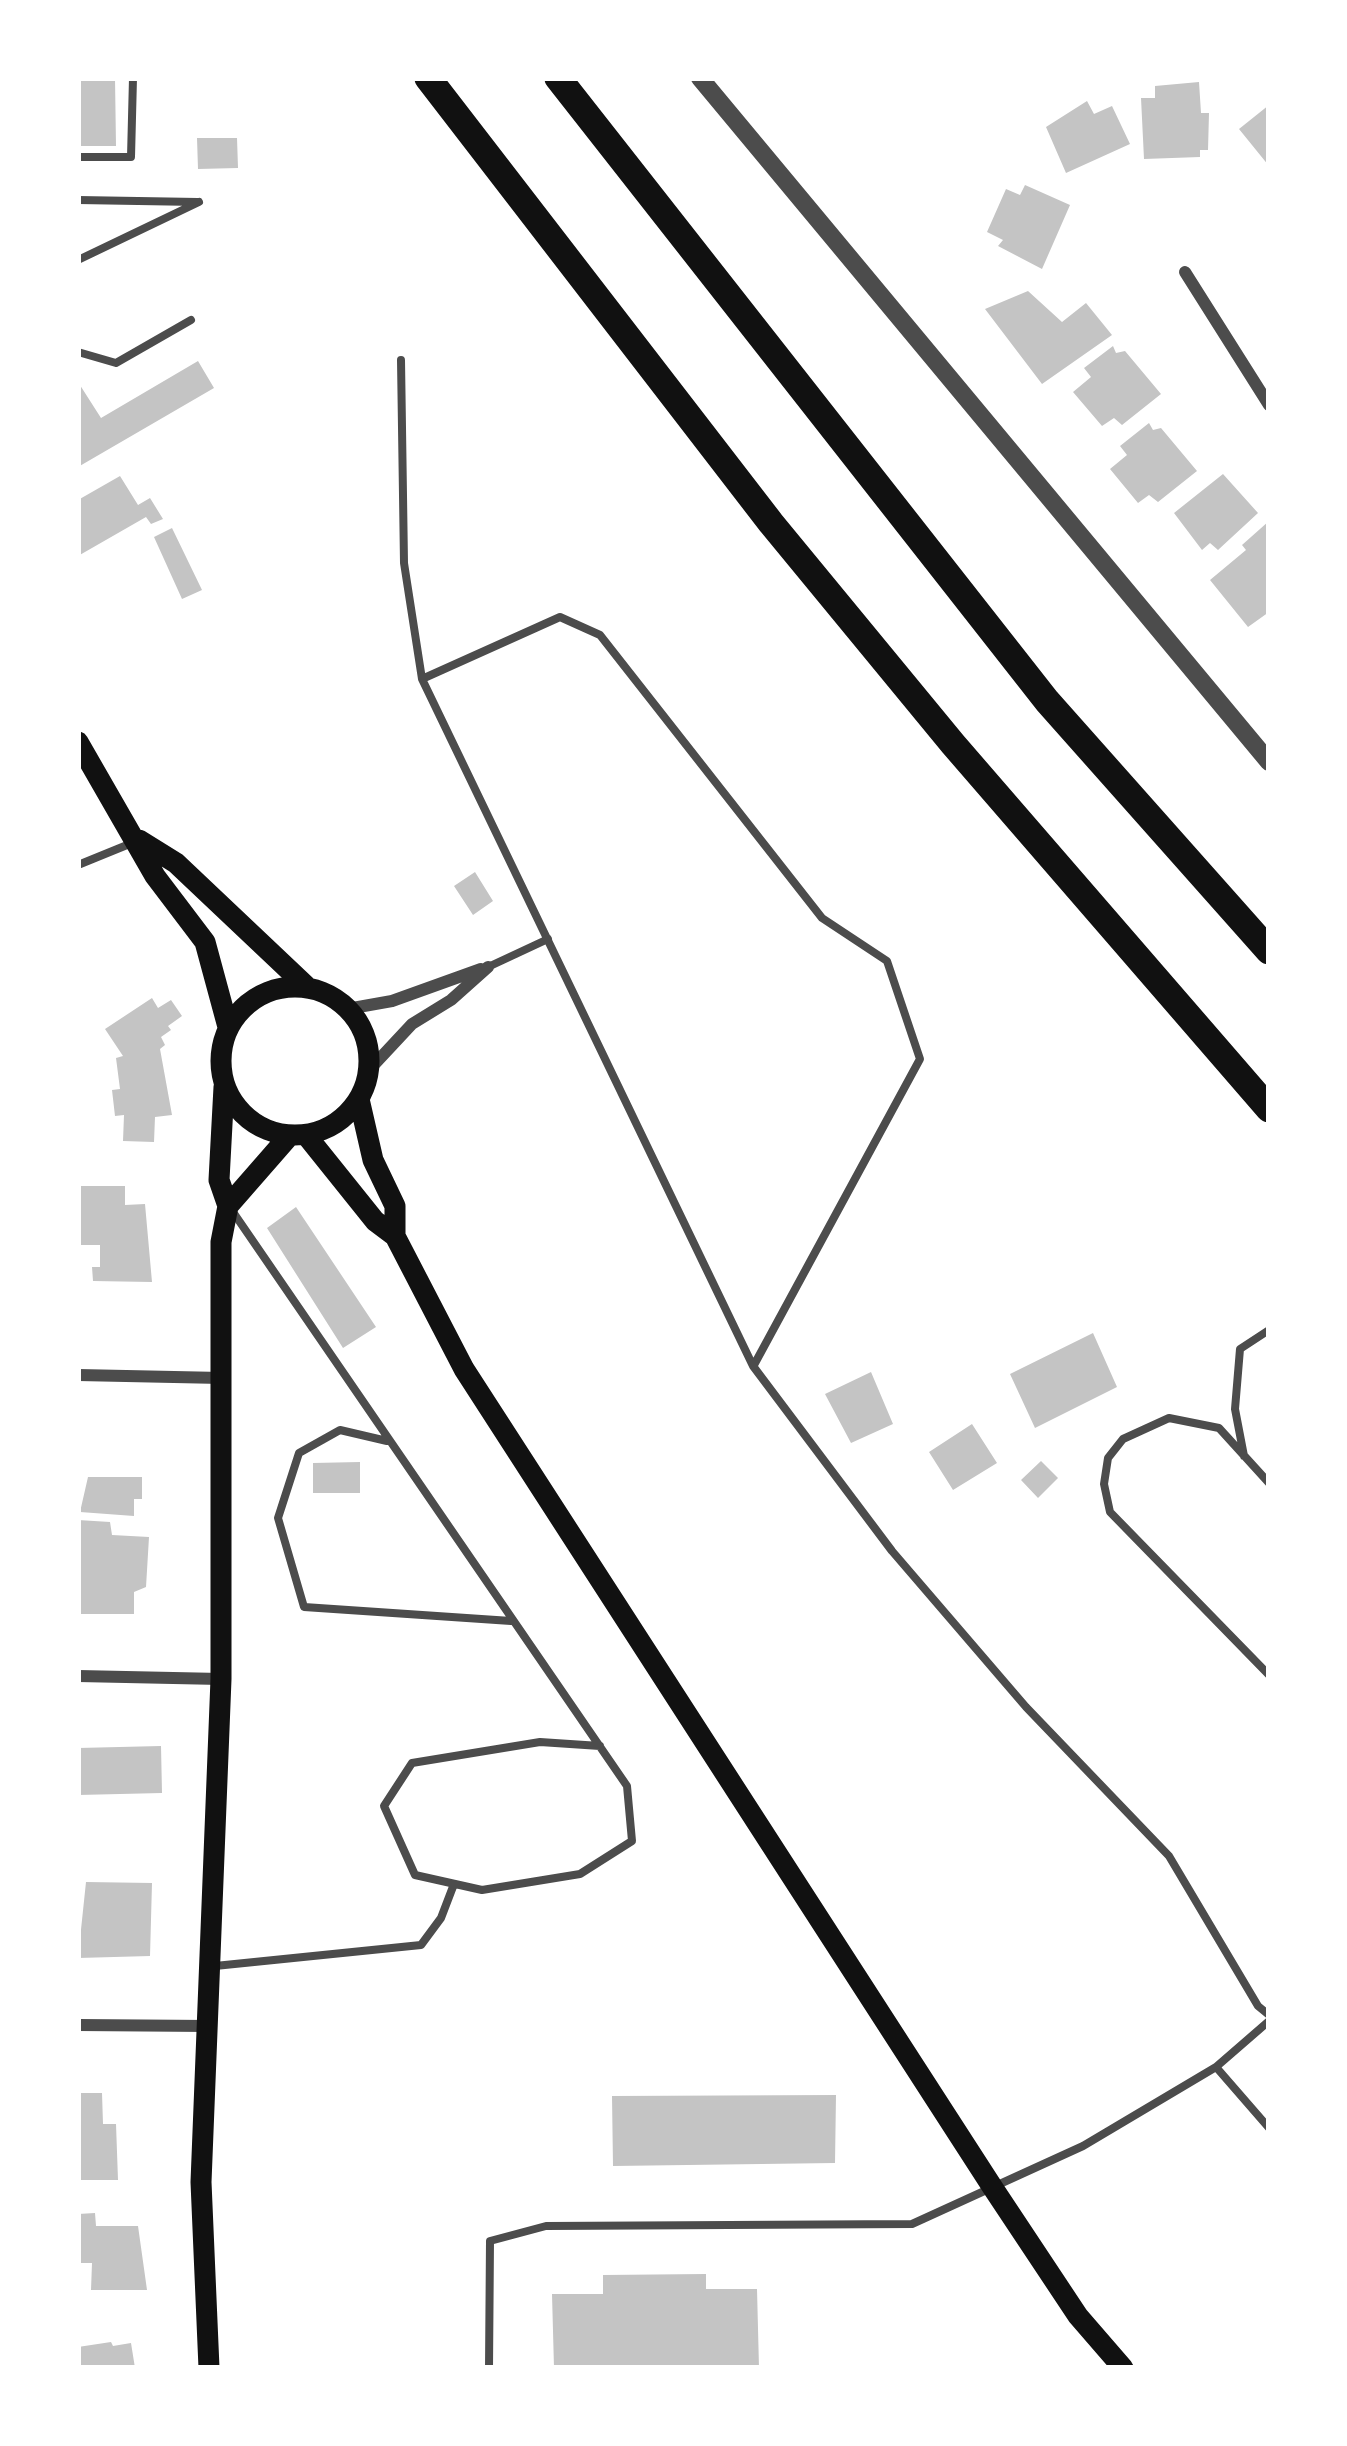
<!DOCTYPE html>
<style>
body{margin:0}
#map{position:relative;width:1347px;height:2446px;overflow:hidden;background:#fff;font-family:Figtree,sans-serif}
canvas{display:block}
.frame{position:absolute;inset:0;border:81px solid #fff;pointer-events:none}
</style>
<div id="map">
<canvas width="1347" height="2446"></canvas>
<div class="frame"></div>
</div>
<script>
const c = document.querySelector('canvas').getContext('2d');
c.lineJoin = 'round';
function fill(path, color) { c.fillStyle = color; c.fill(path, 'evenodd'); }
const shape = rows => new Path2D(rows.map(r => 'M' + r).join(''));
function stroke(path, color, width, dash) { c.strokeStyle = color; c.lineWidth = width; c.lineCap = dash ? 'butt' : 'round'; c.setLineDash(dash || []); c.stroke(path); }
const building = shape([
 [78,78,115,78,116,146,78,146],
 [1199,82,1201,113,1209,113,1208,150,1200,150,1200,157,1144,159,1141,98,1155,98,1155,86],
 [1087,101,1094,114,1112,106,1130,144,1066,173,1046,127],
 [1269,105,1269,166,1239,129],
 [197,138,237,138,238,168,198,169],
 [1025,185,1070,205,1042,269,998,246,1003,240,987,232,1006,189,1020,195],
 [1028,291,1062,322,1086,303,1112,335,1042,384,985,309],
 [1113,346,1116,353,1125,351,1161,394,1122,425,1114,418,1102,426,1073,392,1091,377,1084,368],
 [198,361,214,388,78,467,78,382,101,418],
 [1149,423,1153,430,1161,428,1197,471,1158,502,1149,495,1138,503,1110,469,1127,455,1120,446],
 [1223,474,1258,513,1218,550,1210,543,1202,550,1174,513],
 [120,476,138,505,150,498,163,519,151,524,146,517,78,556,78,500],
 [1269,521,1269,612,1248,627,1210,580,1246,550,1242,545],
 [172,528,202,590,182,599,154,537],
 [475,872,493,901,473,915,454,886],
 [152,998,158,1008,171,1000,182,1016,168,1026,171,1030,161,1037,165,1045,160,1049,172,1115,155,1117,154,1142,123,1141,124,1115,115,1116,112,1090,120,1089,116,1058,123,1056,105,1029],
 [78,1186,125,1186,125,1205,145,1204,152,1282,93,1281,92,1267,100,1267,100,1245,78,1245],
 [296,1207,376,1327,343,1348,267,1228],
 [1093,1333,1117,1387,1035,1428,1010,1374],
 [871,1372,893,1424,851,1443,825,1394],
 [972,1424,997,1463,953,1490,929,1452],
 [1041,1461,1058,1478,1038,1498,1021,1480],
 [360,1462,360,1493,313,1493,313,1463],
 [88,1477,142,1477,142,1499,134,1499,134,1516,80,1512],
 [78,1520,110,1522,112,1535,149,1537,146,1587,134,1592,134,1614,81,1614],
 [161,1746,162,1793,78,1795,78,1748],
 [86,1882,152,1883,150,1956,78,1958],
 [78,2093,102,2093,103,2124,116,2124,118,2180,78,2180],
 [836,2095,835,2163,613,2166,612,2096],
 [95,2213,96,2226,138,2226,147,2290,91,2290,92,2263,78,2263,78,2214],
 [706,2274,706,2289,757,2289,759,2368,554,2368,552,2294,603,2294,603,2275],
 [111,2342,113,2346,131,2343,135,2368,78,2368,78,2347]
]);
const service = shape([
 [78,157,131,157,133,78],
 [78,200,198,202],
 [78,260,199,202],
 [78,352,116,363,191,320],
 [401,360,404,563,422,679,753,1366,892,1551,1026,1707,1169,1856,1258,2006,1269,2015],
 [422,679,560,617,600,635,822,918,887,961,920,1059,754,1365],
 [78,865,132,843],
 [488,967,548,939],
 [233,1212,627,1786,632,1841,580,1874,482,1890,415,1875,384,1806,412,1763,540,1742,600,1746],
 [387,1441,340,1430,299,1453,278,1518,304,1607,511,1621],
 [1244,1456,1235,1409,1240,1349,1269,1330],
 [1269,1483,1219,1428,1169,1418,1123,1439,1108,1458,1104,1484,1110,1512,1269,1675],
 [215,1966,421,1945,441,1918,454,1884],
 [1216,2067,1269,2021],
 [489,2368,490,2241,546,2226,912,2224,1083,2146,1216,2067,1269,2128]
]);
const minor = shape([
 [1185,272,1269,405],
 [347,1009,392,1001,481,969],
 [370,1069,412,1024,451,1000,488,967],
 [78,1375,222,1378],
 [78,1676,221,1679],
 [78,2025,208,2026]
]);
const tertiary = shape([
 [700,78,1269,762]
]);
const secondary = shape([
 [78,742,155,876,205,942,228,1027],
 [139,840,176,863,306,986],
 '221 1061a74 74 0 1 1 148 0a74 74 0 1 1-148 0Z',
 [224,1087,219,1180,228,1206],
 [359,1099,373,1160,395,1206,395,1236],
 [306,1135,375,1221,395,1236,464,1369,993,2188,1078,2316,1123,2368],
 [209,2368,201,2182,221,1679,221,1242,228,1206,290,1135]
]);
const motorway = shape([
 [428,78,771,523,953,744,1269,1109],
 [558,78,1047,701,1269,951]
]);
fill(building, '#c4c4c4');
stroke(service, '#4c4c4c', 8);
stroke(minor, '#4c4c4c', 12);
stroke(tertiary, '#4c4c4c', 18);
stroke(secondary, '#111', 21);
stroke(motorway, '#111', 27);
</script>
